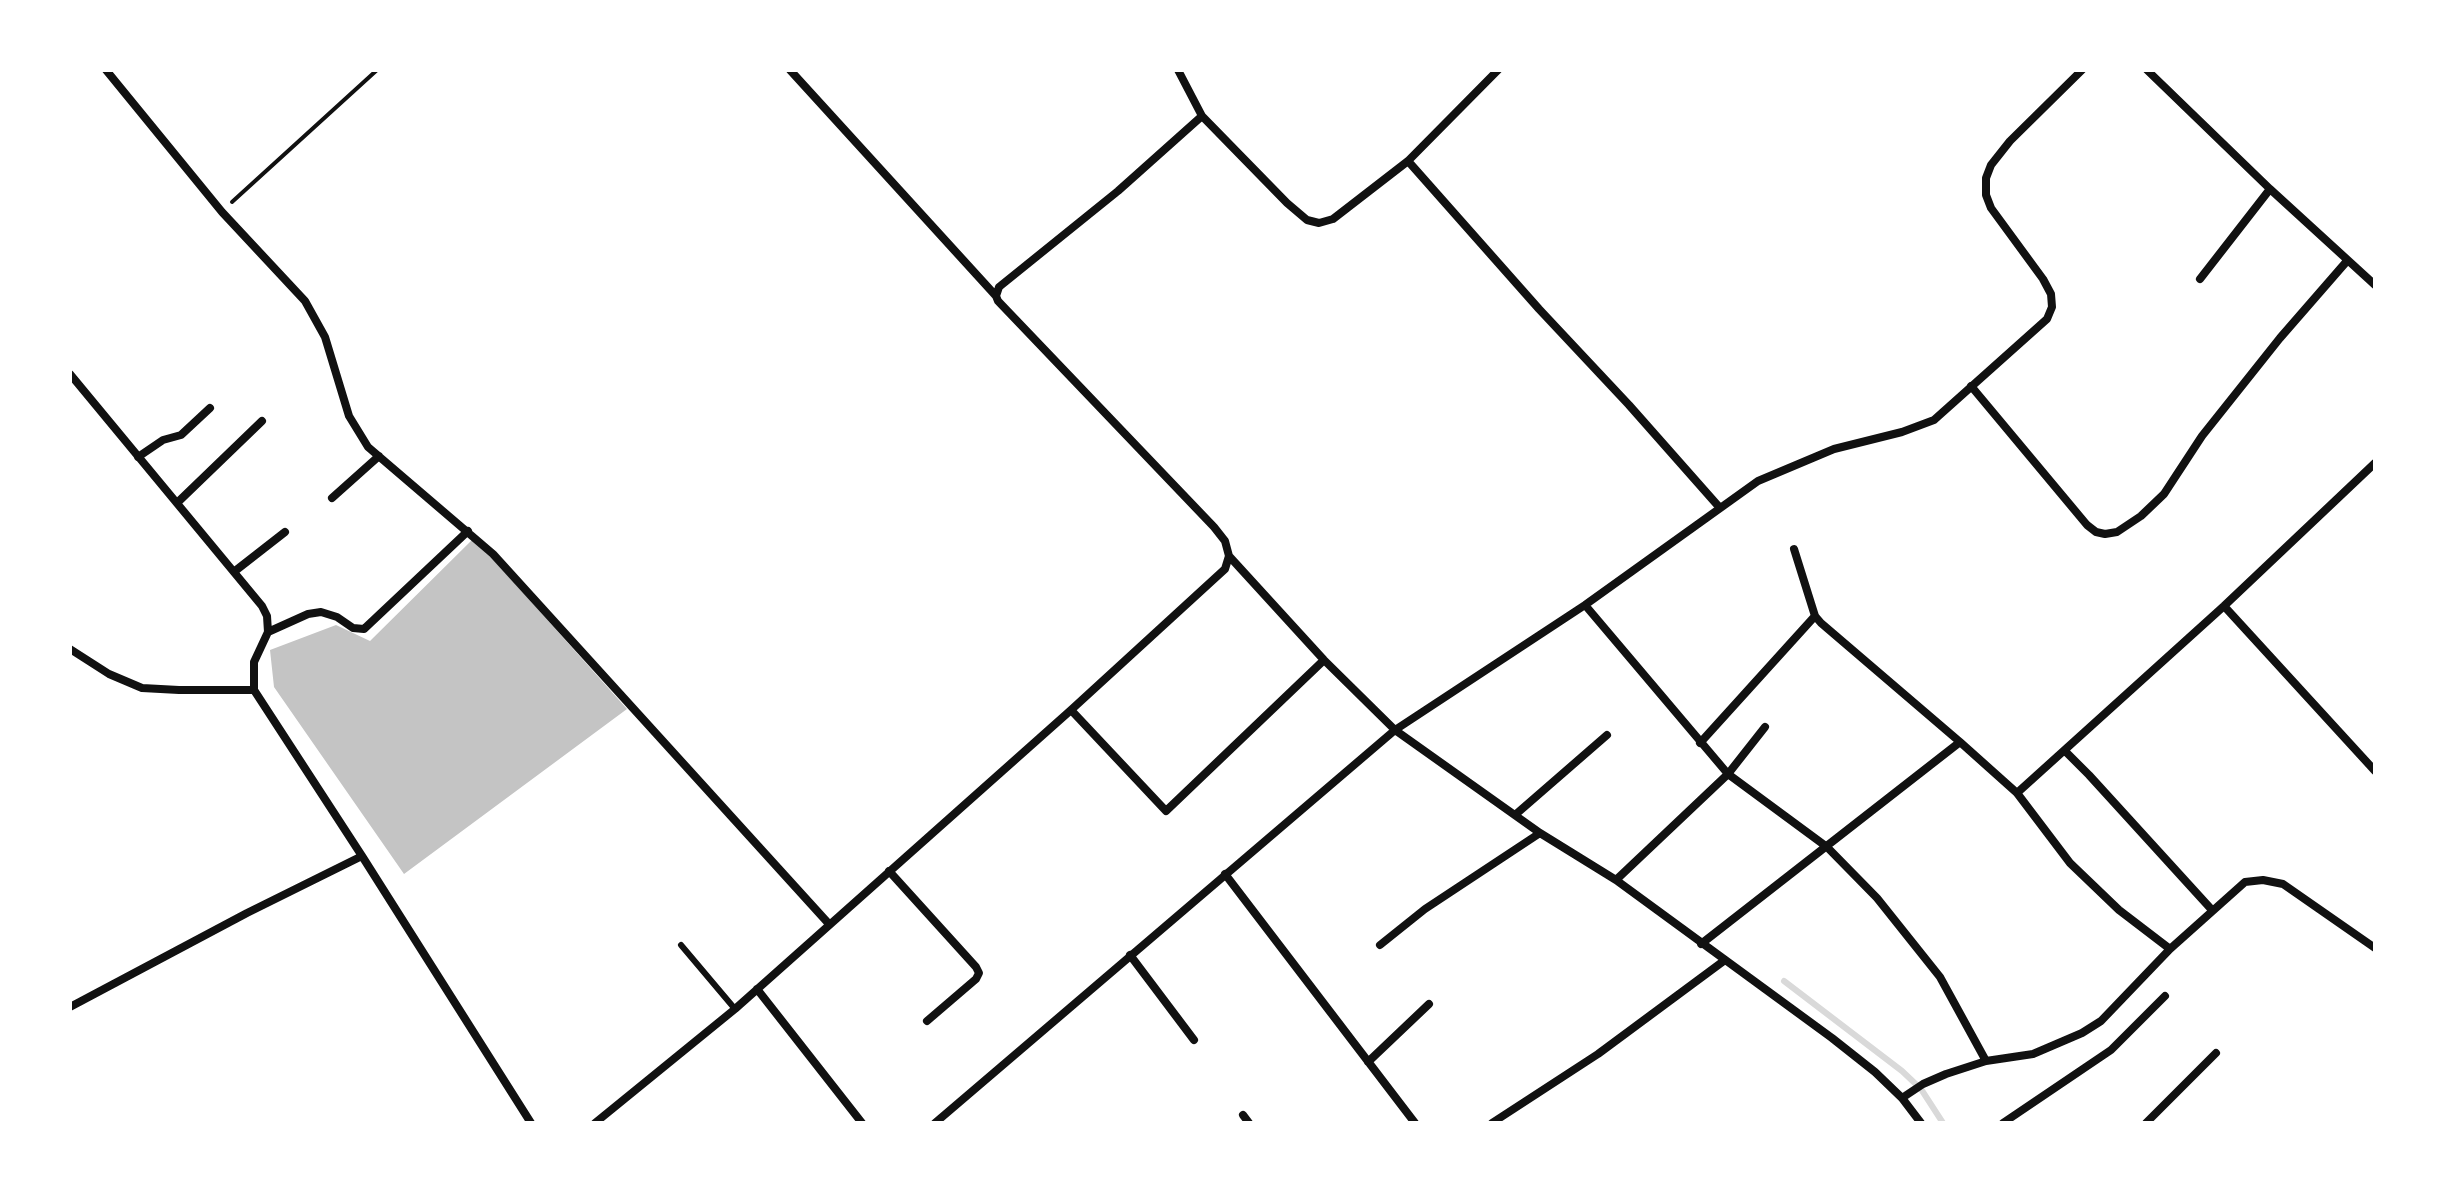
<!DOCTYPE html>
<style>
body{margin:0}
#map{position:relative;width:2445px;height:1193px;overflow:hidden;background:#fff;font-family:"Playfair Display",serif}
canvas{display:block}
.frame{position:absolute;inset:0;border:72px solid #fff;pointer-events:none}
</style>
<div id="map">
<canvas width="2445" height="1193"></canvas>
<div class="frame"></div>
</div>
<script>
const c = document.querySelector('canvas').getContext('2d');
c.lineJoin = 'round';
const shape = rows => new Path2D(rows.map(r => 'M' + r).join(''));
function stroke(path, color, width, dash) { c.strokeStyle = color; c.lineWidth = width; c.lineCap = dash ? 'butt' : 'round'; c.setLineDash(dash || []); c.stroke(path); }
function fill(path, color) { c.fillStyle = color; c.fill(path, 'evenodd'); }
const stream = shape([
 [1784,981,1902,1071,1921,1089,1943,1123]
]);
const building = shape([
 [474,538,627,709,404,874,274,687,270,650,336,625,370,641]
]);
const path = shape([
 [232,202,377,70]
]);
const service = shape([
 [681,945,735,1009]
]);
const minor = shape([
 [106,70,222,212,305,301,325,337,349,416,368,447,493,554,829,924],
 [790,70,996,296],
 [2147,70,2270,189,2375,285],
 [1202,116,1287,203,1307,220,1319,223,1333,219,1408,161,1498,70],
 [1408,161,1539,309,1629,405,1720,508],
 [2200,279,2270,189],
 [70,374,262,606,267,616,268,632,254,662,254,690,362,856],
 [1971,386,2087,525,2096,532,2105,534,2117,532,2141,516,2164,494,2202,436,2280,338,2347,261],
 [138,457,163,440,181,435,210,408],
 [332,498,379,456],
 [177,503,262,421],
 [1794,549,1815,616,1821,623,1960,742],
 [1229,556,1324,660,1395,730,1585,605,1758,481,1834,449,1902,432,1934,420,2047,319,2052,307,2051,294,2043,279,1991,208,1986,195,1986,178,1991,165,2010,141,2082,70],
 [235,571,285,532],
 [1585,605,1728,774,1827,847,1877,898,1940,977,1986,1061],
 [2224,606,2375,771],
 [268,632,308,614,321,612,337,617,353,628,364,629,468,531],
 [70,649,109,674,142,688,179,690,254,690],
 [1071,710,1166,811,1324,660],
 [1700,743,1815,616],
 [2065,751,2089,775,2212,910],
 [2017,793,2070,863,2119,910,2170,949],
 [1515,815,1607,735],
 [889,871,976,967,979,973,976,979,927,1021],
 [1225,874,1415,1123],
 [1616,880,1728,774,1765,727],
 [1701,944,1960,742,2017,793,2224,606,2375,463],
 [1380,945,1425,909,1540,833],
 [1130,955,1194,1040],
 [757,989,862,1123],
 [70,1007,247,913,362,856,531,1123],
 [1368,1062,1429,1004],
 [1902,1098,1923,1084,1946,1074,1986,1061,2033,1054,2082,1033,2101,1021,2170,949,2245,882,2263,880,2283,884,2375,948],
 [1243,1115,1249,1123],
 [595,1123,735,1009,1071,710,1225,569,1229,556,1225,541,1214,527,998,301,996,296,999,287,1118,191,1202,116,1178,70],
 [935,1123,1395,730,1540,833,1616,880,1832,1038,1875,1072,1902,1098,1921,1123],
 [1492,1123,1598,1054,1725,960],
 [2003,1123,2111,1050,2165,996],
 [2146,1123,2216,1053]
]);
stroke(stream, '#d9d9d9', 6);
fill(building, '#c4c4c4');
stroke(path, '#111', 4);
stroke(service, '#111', 6);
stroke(minor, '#111', 8);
</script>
